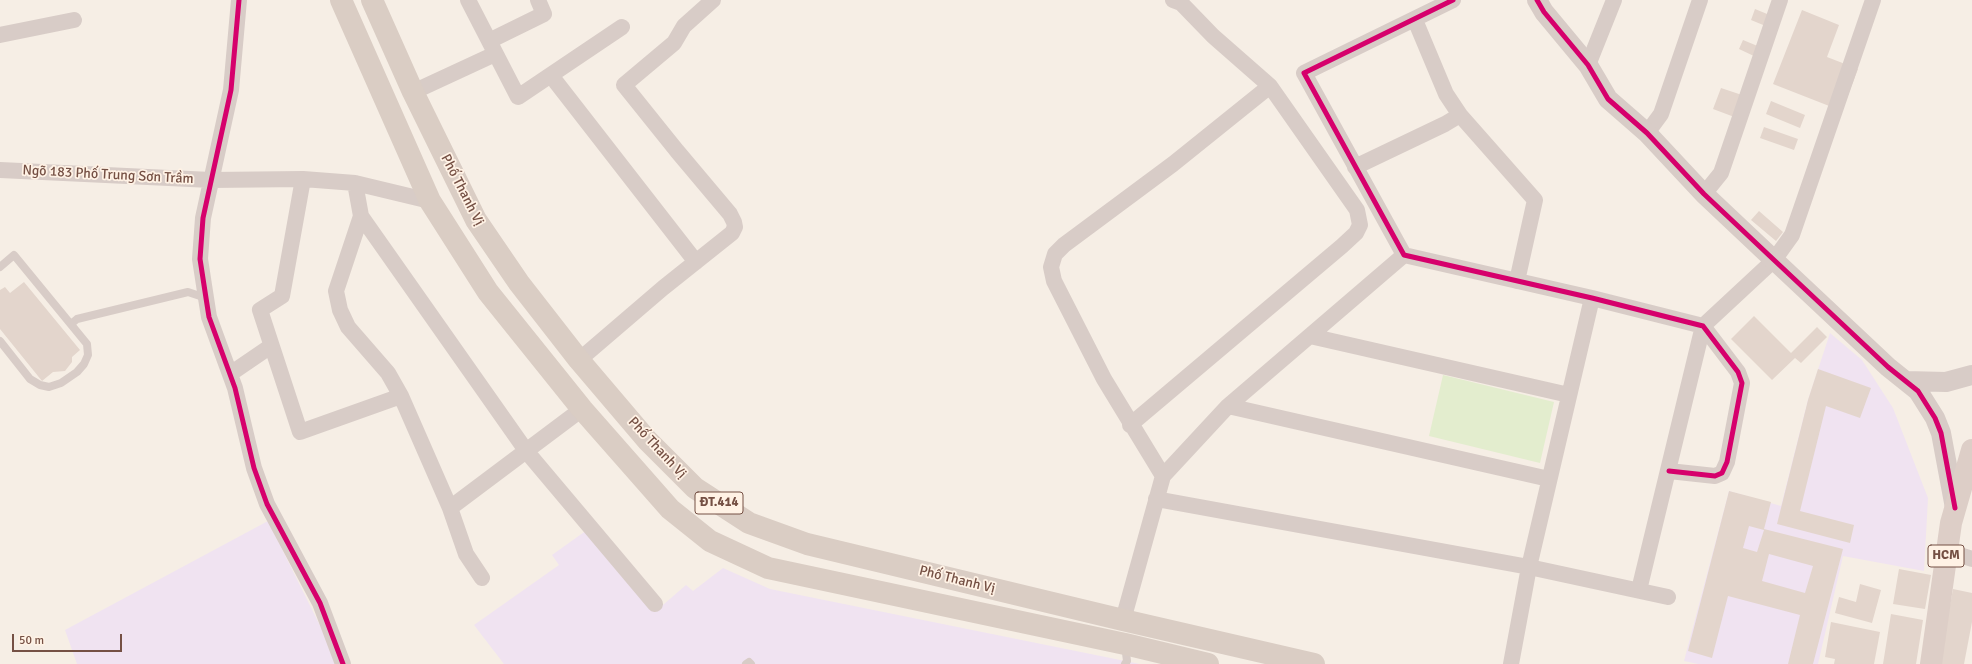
<!DOCTYPE html>
<meta charset="utf-8">
<style>
body{margin:0}
#map{position:relative;width:1972px;height:664px;overflow:hidden;background:#f6eee5;font-family:Signika,sans-serif}
canvas{display:block}
.scale{position:absolute;left:12px;top:634px;width:110px;height:18px;box-sizing:border-box;border:2px solid #755044;border-top:0;padding-left:5px;font-size:12px;line-height:14px;white-space:nowrap;color:#755044;-webkit-text-stroke:3px #fff2e5;paint-order:stroke}
</style>
<div id="map">
<canvas width="1972" height="664"></canvas>
<div class="scale">50 m</div>
</div>
<script>
const c = document.querySelector('canvas').getContext('2d');
c.lineJoin = 'round';
function fill(path, color) { c.fillStyle = color; c.fill(path, 'evenodd'); }
const shape = rows => new Path2D(rows.map(r => 'M' + r).join(''));
function stroke(path, color, width, dash) { c.strokeStyle = color; c.lineWidth = width; c.lineCap = dash ? 'butt' : 'round'; c.setLineDash(dash || []); c.stroke(path); }
function drawText(font, color, halo, rows, align = 'center') {
  c.font = font + ' Signika,sans-serif'; c.lineWidth = 3.5; c.setLineDash([]); c.textBaseline = 'middle'; c.strokeStyle = halo; c.fillStyle = color; for (const [text, x, y, turn = 0] of rows) {
    c.save(); c.translate(x, y); c.rotate((+turn || 0) * Math.PI / 180); c.textAlign = isNaN(turn) ? turn : align; if (halo) c.strokeText(text, 0, 0); c.fillText(text, 0, 0); c.restore();
  }
}
const education = shape([
 [1830,333,1862,360,1893,408,1928,498,1924,571,1843,556,1818,664,1698,664,1684,661,1729,491,1781,506,1808,400],
 [268,521,339,664,77,664,65,630],
 [587,530,656,611,686,585,693,591,723,568,770,589,1140,664,504,664,474,625,559,565,552,555]
]);
const green = shape([
 [1443,375,1554,402,1540,463,1429,436]
]);
const building = shape([
 [1755,9,1772,16,1768,27,1751,20],
 [1802,10,1839,25,1827,57,1858,69,1842,111,1773,84],
 [1743,40,1760,47,1756,57,1739,49],
 [1721,88,1745,96,1737,118,1713,109],
 [1771,101,1805,115,1800,128,1766,114],
 [1764,127,1798,139,1794,150,1760,138],
 [1759,211,1783,232,1776,241,1751,220],
 [24,282,80,350,72,357,72,362,65,371,53,372,42,381,0,329,0,290,5,287,10,293],
 [1754,316,1791,353,1817,327,1827,337,1801,363,1795,358,1772,380,1731,339],
 [1818,369,1871,388,1860,418,1826,406,1800,511,1854,525,1850,543,1777,524,1808,400],
 [1729,491,1771,502,1764,529,1843,549,1813,664,1788,664,1800,615,1728,596,1712,658,1688,651],
 [1749,526,1764,530,1757,552,1743,548],
 [1769,554,1813,566,1805,593,1762,581],
 [1899,569,1931,575,1925,609,1893,604],
 [1860,584,1881,590,1872,623,1835,613,1839,597,1856,602],
 [1953,589,1972,593,1972,622,1964,664,1939,664],
 [1891,614,1923,620,1916,664,1883,664],
 [1831,622,1880,632,1874,664,1834,664,1835,659,1825,657]
]);
const service = shape([
 [0,267,14,255,87,344,88,355,84,364,77,372,61,383,49,387,40,385,30,379,0,341],
 [71,324,77,319,188,292,206,298],
 [746,664,749,662,751,664],
 [1125,664,1127,661,1125,645]
]);
const minor = shape([
 [239,0,231,90,203,218,200,259,206,298,209,317,235,388,254,468,267,504,320,603,343,664],
 [468,0,518,97,622,27],
 [1453,0,1304,73,1404,255,1592,298,1703,326,1738,372,1742,383,1727,462,1722,473,1715,476,1669,471],
 [1415,20,1446,94,1460,115,1535,200,1517,281],
 [0,35,74,20],
 [489,41,544,14,538,0],
 [1588,65,1614,0],
 [556,82,696,262],
 [413,92,495,54],
 [1647,133,1661,114,1700,0],
 [1355,167,1445,124,1460,115],
 [0,170,211,180,303,179,355,183,430,201],
 [303,179,282,296,260,310,300,432,401,396],
 [355,183,361,216,527,452,655,604],
 [1704,194,1721,173,1780,0],
 [361,216,336,291,340,310,348,327,388,373,401,396,450,508,466,554,482,578],
 [1310,336,1569,395],
 [579,360,663,288,732,233,735,227,734,222,730,214,677,151,624,85,674,43,684,26,713,0],
 [230,374,271,346],
 [1228,406,1549,479],
 [1130,425,1342,246,1356,233,1360,225,1357,210,1270,86,1213,36,1181,3,1173,0],
 [1163,476,1104,379,1054,281,1051,267,1055,254,1064,245,1173,164,1270,86],
 [1156,499,1529,567,1668,597],
 [450,508,582,409],
 [1947,551,1972,559],
 [1639,590,1703,326,1774,260,1792,235,1873,0],
 [1123,620,1163,476,1228,406,1404,255],
 [1511,664,1529,567,1592,298]
]);
const tertiary = shape([
 [1537,0,1544,12,1588,65,1608,99,1647,133,1704,194,1774,260,1888,367,1918,391,1935,418,1941,433,1955,508],
 [1906,381,1946,382,1972,375]
]);
const primary = shape([
 [341,0,430,201,488,292,582,409,670,509,710,541,768,568,1125,644,1208,664],
 [372,0,413,92,476,220,519,283,579,360,647,440,695,488,749,523,807,544,1123,620,1314,664]
]);
const trunk = shape([
 [1931,664,1951,523,1972,450]
]);
const cycleway = shape([
 [239,0,231,90,203,218,200,259,206,298,209,317,235,388,254,468,267,504,320,603,343,664],
 [1453,0,1304,73,1404,255,1592,298,1703,326,1738,372,1742,383,1727,462,1722,473,1715,476,1669,471],
 [1537,0,1544,12,1588,65,1608,99,1647,133,1704,194,1774,260,1888,367,1918,391,1935,418,1941,433,1955,508]
]);
const shields = [
 [719,503,48],
 [1946,556,36]
];
const shieldNames = [
 ["ĐT.414",719,503],
 ["HCM",1946,556]
];
const streetNames = [
 ["Ngõ 183 Phố Trung Sơn Trầm",108,175,3],
 ["Phố Thanh Vị",462,190,63],
 ["Phố Thanh Vị",657,448,47],
 ["Phố Thanh Vị",957,580,14]
];
fill(education, '#f0e3f1');
fill(green, '#e3edce');
fill(building, '#e3d5cc');
stroke(service, '#d8ccc7', 8);
stroke(minor, '#d8ccc7', 16);
stroke(tertiary, '#d8ccc7', 20);
stroke(primary, '#dacdc4', 22);
stroke(trunk, '#ddcec7', 22);
stroke(cycleway, '#d6006c', 5);
for (const [x, y, w] of shields) { const box = new Path2D(); box.roundRect(x - w / 2, y - 11, w, 22, 3); c.fillStyle = '#fff2e5'; c.fill(box); stroke(box, '#755044', 1); }
drawText('bold 13px', '#755044', null, shieldNames);
drawText('14px', '#755044', '#fff2e5', streetNames);
</script>
